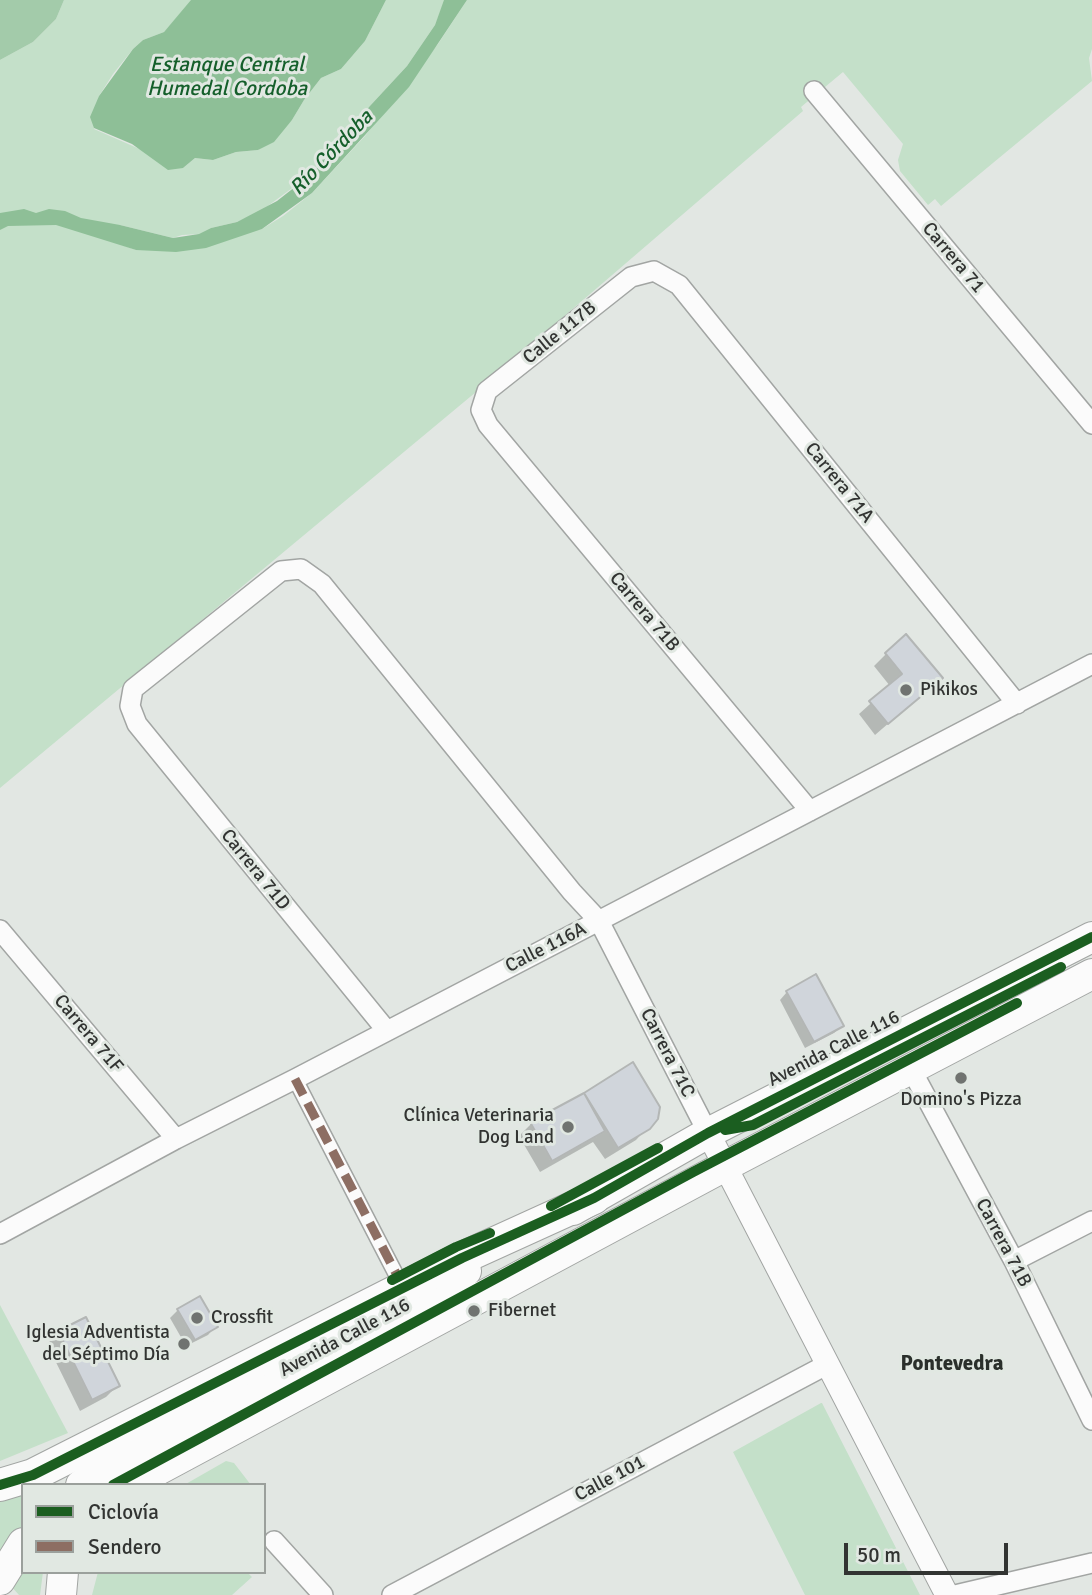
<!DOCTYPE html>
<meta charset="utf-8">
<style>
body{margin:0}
#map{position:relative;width:1092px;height:1595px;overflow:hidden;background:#e2e7e3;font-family:Signika,sans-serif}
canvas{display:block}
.legend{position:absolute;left:21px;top:1483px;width:245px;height:91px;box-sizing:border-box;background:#e1e8e2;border:2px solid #9ba09c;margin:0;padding:9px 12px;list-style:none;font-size:21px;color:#323432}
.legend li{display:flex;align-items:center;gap:14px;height:35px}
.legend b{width:35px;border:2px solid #9ba09c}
.scale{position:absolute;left:844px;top:1543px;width:164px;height:32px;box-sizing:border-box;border:4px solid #323432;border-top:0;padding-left:9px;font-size:21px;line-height:24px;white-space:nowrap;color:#323432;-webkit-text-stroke:5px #e1e8e2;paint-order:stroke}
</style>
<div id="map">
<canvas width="1092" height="1595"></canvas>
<ul class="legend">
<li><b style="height:9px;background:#1b5e20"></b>Ciclovía</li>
<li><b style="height:9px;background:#8d6e63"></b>Sendero</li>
</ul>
<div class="scale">50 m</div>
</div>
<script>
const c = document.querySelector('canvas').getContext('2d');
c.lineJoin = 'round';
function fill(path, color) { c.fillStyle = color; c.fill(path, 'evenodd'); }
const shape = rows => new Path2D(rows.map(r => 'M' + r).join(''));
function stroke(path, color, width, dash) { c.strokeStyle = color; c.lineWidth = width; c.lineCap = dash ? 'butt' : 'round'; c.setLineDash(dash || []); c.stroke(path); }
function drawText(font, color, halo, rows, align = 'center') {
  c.font = font + ' Signika,sans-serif'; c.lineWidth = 6; c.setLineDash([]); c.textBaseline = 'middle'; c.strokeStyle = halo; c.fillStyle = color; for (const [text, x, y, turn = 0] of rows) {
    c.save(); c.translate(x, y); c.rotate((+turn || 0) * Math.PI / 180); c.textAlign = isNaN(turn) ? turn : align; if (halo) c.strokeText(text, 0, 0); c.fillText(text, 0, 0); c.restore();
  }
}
const green = shape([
 [64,0,193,0,164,32,143,40,133,49,113,74,99,96,94,129,183,168,195,158,213,160,236,152,258,150,292,120,304,100,321,78,341,69,365,41,386,0,445,0,435,25,407,66,369,107,347,137,325,156,314,172,261,211,237,222,211,228,200,234,182,235,173,238,120,225,122,245,136,250,262,229,283,216,312,193,365,136,438,44,467,0,1092,0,1092,49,1089,58,1092,81,941,206,935,199,928,205,900,171,898,160,903,144,843,72,801,107,803,111,476,392,0,788,0,60,33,42,56,19],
 [0,1305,68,1433,0,1461],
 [821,1403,822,1403,920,1595,805,1595,733,1452],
 [226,1461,234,1463,251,1485,184,1485],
 [23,1494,23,1572,43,1572,40,1595,19,1595,0,1574,0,1502],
 [98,1572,247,1572,252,1577,232,1595,92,1595]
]);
const forest = shape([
 [0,0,64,0,56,19,33,42,0,60]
]);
const water = shape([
 [191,0,386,0,365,41,341,69,321,78,304,100,292,120,274,142,258,150,236,152,213,160,195,158,183,168,168,170,132,144,94,128,90,117,99,96,133,49,143,40,164,32],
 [444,0,467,0,409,87,312,193,262,229,206,248,176,252,136,250,56,225,8,226,0,230,0,213,24,209,36,213,49,209,65,211,81,218,120,225,173,238,199,234,211,228,237,222,277,201,314,172,325,156,347,137,369,107,407,66,435,25]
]);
const shadow = shape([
 [886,654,941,678,875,735,859,714,890,686,874,666],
 [787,992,842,1026,834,1033,805,1048,780,1000],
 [632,1065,648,1127,636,1140,605,1159,593,1142,540,1172,519,1136,531,1124],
 [178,1310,215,1327,208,1335,186,1346,170,1318],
 [85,1319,118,1385,106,1397,80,1411,47,1344,59,1333]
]);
const building = shape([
 [906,634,943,678,888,724,869,701,902,674,885,653,906,634],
 [816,974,844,1026,814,1042,786,991,816,974],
 [633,1062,660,1107,658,1119,650,1129,618,1148,584,1093,633,1062],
 [584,1093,605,1131,552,1161,530,1122,584,1093],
 [200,1296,218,1327,195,1340,177,1309,200,1296],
 [86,1317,120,1386,92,1400,58,1331,86,1317]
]);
const pedestrian = shape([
 [295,1079,403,1288]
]);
const minor = shape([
 [814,91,1092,424],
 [810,811,488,425,481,410,487,391,631,277,654,271,679,285,1017,704],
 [0,930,176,1139],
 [387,1031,137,724,130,706,133,689,281,571,301,569,322,584,572,892,599,921,708,1133],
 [911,1069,1014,1261,1092,1420],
 [0,1234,176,1139,295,1079,1092,664],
 [1014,1261,1092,1221],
 [274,1541,323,1595],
 [392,1595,828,1364],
 [955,1595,1092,1563]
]);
const tertiary = shape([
 [708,1133,947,1595]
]);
const primary = shape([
 [573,1210,708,1133,1092,937],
 [81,1485,121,1458,380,1320,466,1271],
 [130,1485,725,1166,1092,974],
 [0,1580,23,1543],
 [61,1595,63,1572]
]);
const trunk = shape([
 [0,1485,33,1475,462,1258,594,1198]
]);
const quiet = shape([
 [295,1079,400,1281]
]);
const cycleway = shape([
 [725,1130,753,1125,1061,967],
 [551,1206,658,1148],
 [392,1280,456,1247,490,1233],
 [0,1485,33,1475,462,1258,594,1198,708,1133,1092,937],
 [113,1485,693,1172,1017,1003]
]);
const markers = [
 [906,690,7,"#707370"],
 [961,1078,7,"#707370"],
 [568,1127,7,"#707370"],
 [474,1311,7,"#707370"],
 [197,1318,7,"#707370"],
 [184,1344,7,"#707370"]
];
const streetNames = [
 ["Carrera 71",953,258,50],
 ["Calle 117B",560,333,-39],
 ["Carrera 71A",839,483,51],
 ["Carrera 71B",644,612,50],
 ["Carrera 71D",255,870,51],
 ["Calle 116A",546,948,-27],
 ["Carrera 71F",88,1034,50],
 ["Avenida Calle 116",834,1049,-27],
 ["Carrera 71C",667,1053,63],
 ["Carrera 71B",1003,1243,62],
 ["Avenida Calle 116",345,1338,-28],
 ["Calle 101",610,1479,-28]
];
const poiNames = [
 ["Pikikos",920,690],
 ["Domino's Pizza",961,1100,"center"],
 ["Clínica Veterinaria",554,1116,"right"],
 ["Dog Land",554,1138,"right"],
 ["Fibernet",488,1311],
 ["Crossfit",211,1318],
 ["Iglesia Adventista",170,1333,"right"],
 ["del Séptimo Día",170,1355,"right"]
];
const waterNames = [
 ["Estanque Central",227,65],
 ["Humedal Cordoba",227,89],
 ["Río Córdoba",332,153,-46]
];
const neighbourhoodNames = [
 ["Pontevedra",952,1364]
];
fill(green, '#c4e0c9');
fill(forest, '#a3cbaa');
fill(water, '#8ebf97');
fill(shadow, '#0003');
fill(building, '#d0d5db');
stroke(building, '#b3b6b5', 2);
stroke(pedestrian, '#a2a5a3', 17);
stroke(minor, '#a2a5a3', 22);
stroke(tertiary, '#a2a5a3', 25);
stroke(primary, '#a2a5a3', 32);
stroke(trunk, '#a2a5a3', 34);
stroke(pedestrian, '#fbfbfb', 14);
stroke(minor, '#fbfbfb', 19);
stroke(tertiary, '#fbfbfb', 23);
stroke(primary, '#fbfbfb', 30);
stroke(trunk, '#fbfbfb', 32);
stroke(quiet, '#8d6e63', 9, [18, 9]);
stroke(cycleway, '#1b5e20', 10);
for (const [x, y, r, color] of markers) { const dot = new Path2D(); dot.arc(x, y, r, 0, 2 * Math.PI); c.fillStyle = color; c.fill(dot); stroke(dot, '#e1e8e2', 2.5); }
drawText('19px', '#323432', '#e1e8e2', streetNames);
drawText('19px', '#323432', '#e1e8e2', poiNames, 'left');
drawText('italic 21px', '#155f2b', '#e1e8e2', waterNames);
drawText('bold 21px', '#2a2f2b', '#e1e8e2', neighbourhoodNames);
</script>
